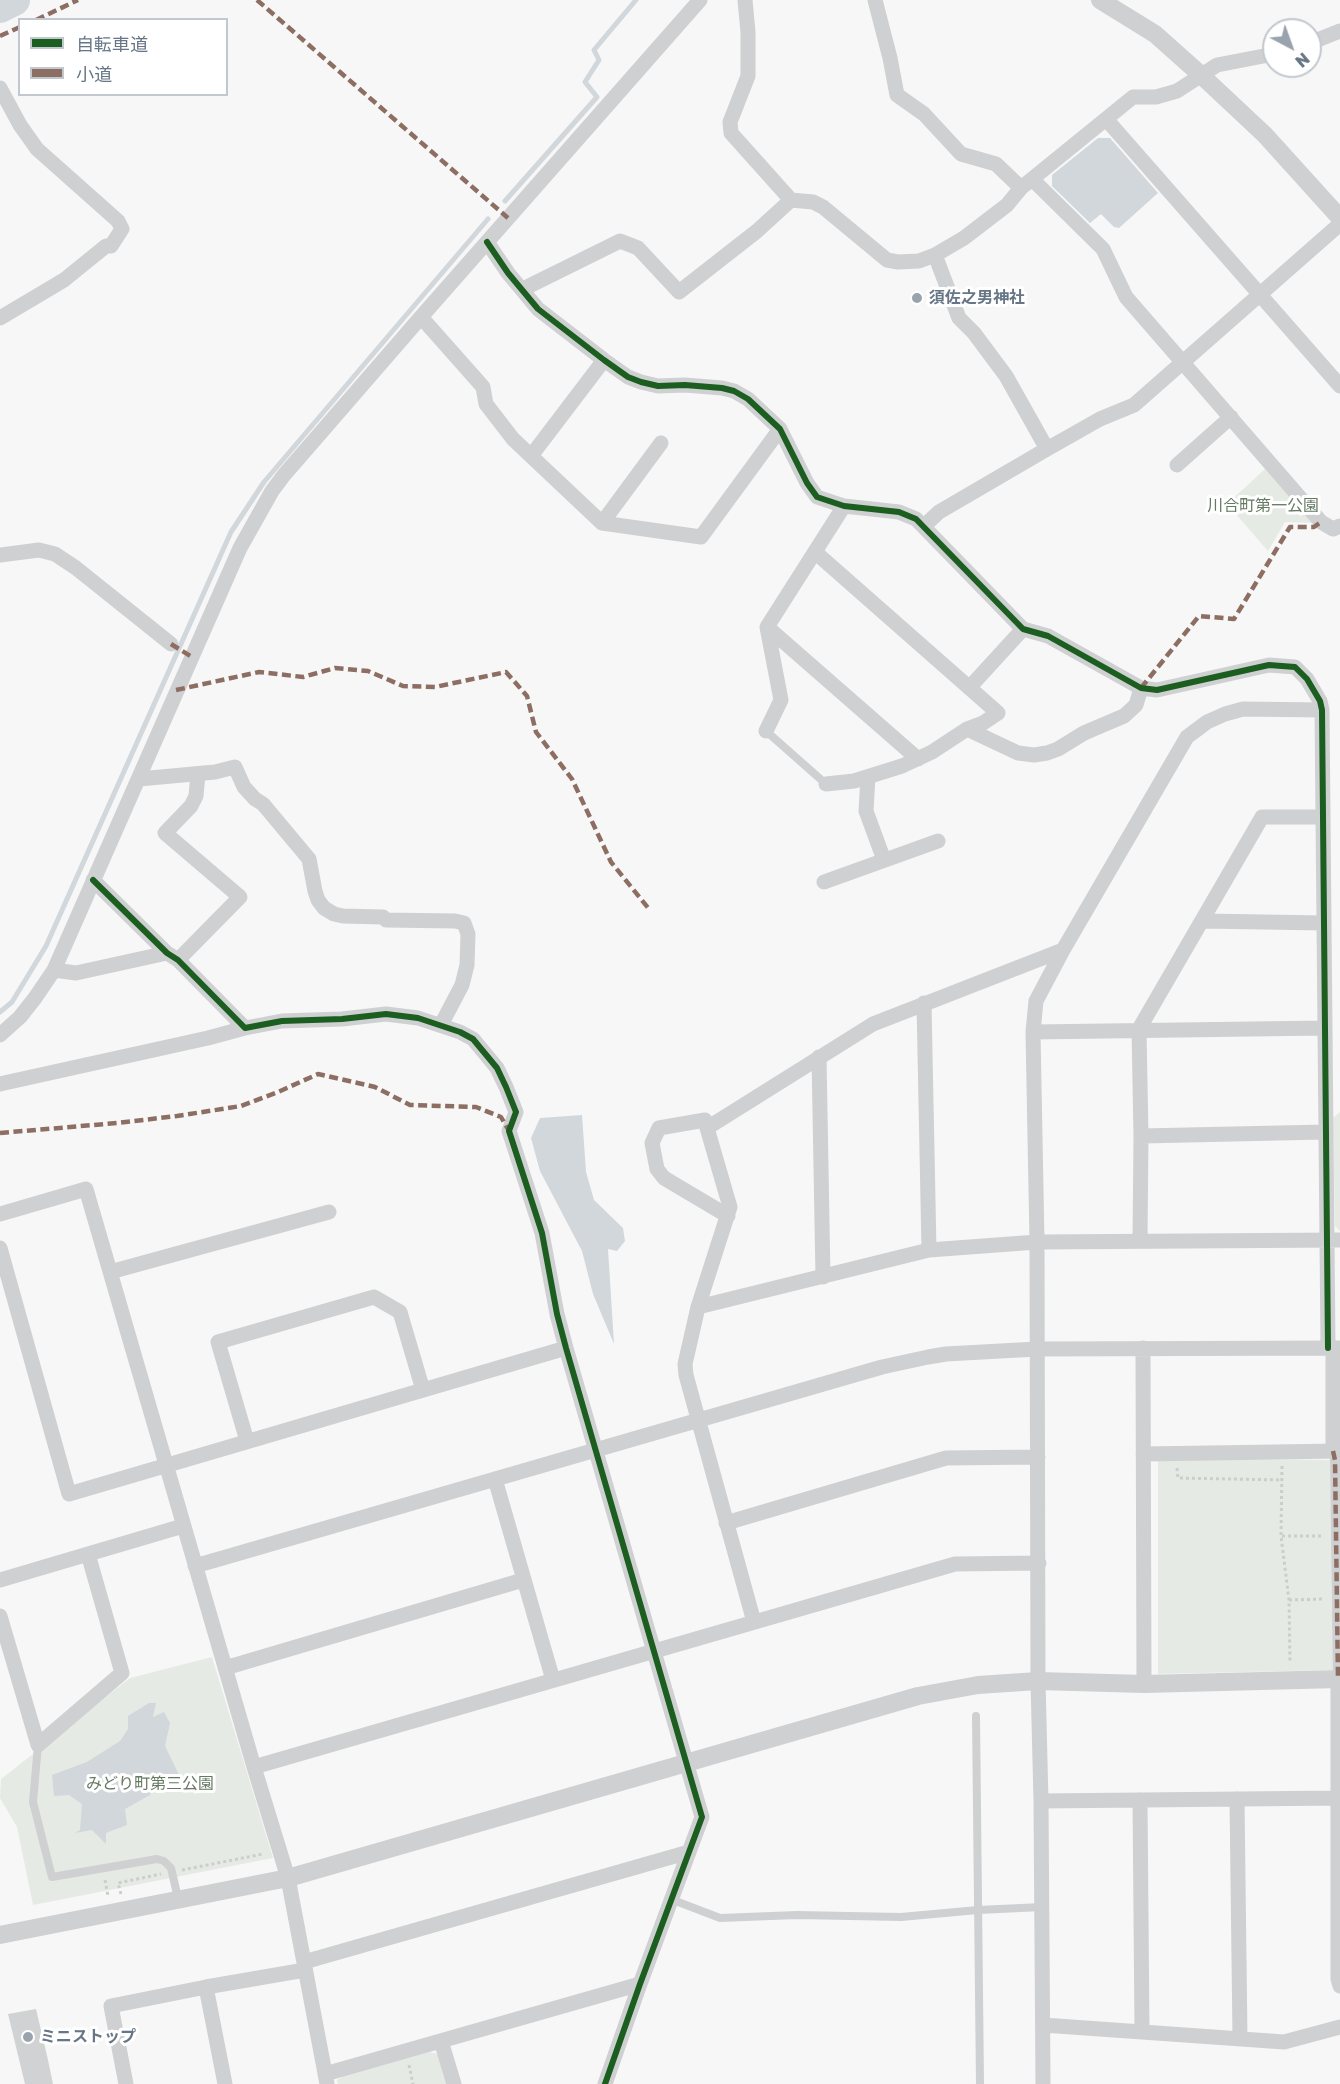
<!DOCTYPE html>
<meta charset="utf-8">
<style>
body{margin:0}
#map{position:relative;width:1340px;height:2084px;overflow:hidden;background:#f7f7f7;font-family:"Golos Text","Noto Sans JP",sans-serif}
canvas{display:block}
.legend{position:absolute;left:18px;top:18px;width:210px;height:78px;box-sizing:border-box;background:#fff;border:2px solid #c2c8cf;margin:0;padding:8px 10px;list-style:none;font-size:18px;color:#667687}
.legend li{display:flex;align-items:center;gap:12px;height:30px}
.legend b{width:30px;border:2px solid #c2c8cf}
.north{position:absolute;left:1262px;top:18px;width:60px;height:60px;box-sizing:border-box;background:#fff;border:2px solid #c2c8cf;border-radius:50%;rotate:139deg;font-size:16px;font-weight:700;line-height:24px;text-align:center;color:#667687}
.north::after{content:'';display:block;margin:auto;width:21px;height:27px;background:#99a3ae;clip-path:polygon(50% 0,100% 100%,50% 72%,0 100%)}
</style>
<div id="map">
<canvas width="1340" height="2084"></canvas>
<ul class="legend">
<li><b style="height:8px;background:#1b5e20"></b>自転車道</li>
<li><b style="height:8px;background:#8d6e63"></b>小道</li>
</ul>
<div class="north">N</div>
</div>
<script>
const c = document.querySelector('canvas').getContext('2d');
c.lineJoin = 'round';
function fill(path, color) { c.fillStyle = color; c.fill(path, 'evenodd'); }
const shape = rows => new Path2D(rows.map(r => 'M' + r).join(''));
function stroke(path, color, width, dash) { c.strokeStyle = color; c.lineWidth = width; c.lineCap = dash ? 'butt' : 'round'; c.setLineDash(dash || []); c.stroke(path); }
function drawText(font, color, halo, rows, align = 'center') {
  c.font = font + ' "Golos Text","Noto Sans JP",sans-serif'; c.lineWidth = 6; c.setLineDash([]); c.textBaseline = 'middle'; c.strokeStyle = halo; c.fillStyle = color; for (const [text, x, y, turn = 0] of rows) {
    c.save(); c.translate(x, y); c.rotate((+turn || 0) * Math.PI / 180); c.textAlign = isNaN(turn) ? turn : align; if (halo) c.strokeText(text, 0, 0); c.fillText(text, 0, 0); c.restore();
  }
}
const green = shape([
 [1265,469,1313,523,1285,522,1268,551,1227,504],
 [1340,1112,1340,1231,1335,1226,1333,1118],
 [1158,1458,1330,1460,1334,1670,1158,1674],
 [212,1657,273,1858,33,1905,17,1827,0,1798,1,1779,130,1678],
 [429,2052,438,2054,447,2084,338,2084,337,2080,344,2076]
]);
const water = shape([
 [1098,138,1110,138,1158,193,1119,228,1114,227,1101,214,1090,223,1052,186,1052,175],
 [582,1115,586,1172,594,1200,623,1228,625,1241,617,1251,608,1249,614,1344,593,1294,582,1251,540,1171,531,1138,540,1118],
 [149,1703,156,1703,153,1717,164,1712,170,1723,165,1746,181,1779,183,1789,155,1781,150,1795,125,1809,127,1825,106,1833,106,1844,92,1830,75,1833,80,1830,82,1804,69,1795,54,1796,52,1775,87,1762,120,1741,128,1729,128,1716]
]);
const stream = shape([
 [505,201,597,97,585,82,599,60,594,50,636,0],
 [0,1012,12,1002,46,946,231,532,264,482,488,219]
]);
const river = shape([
 [0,7,14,0]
]);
const building = shape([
 [36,2009,48,2060,53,2084,25,2084,8,2014]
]);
const path = shape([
 [1282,1466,1281,1536,1289,1600,1290,1663],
 [1177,1468,1178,1478,1283,1480],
 [1282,1536,1323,1536],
 [1289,1600,1323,1599],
 [182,1870,263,1854],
 [105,1880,108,1896],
 [121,1894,118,1883,161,1874],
 [409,2065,413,2084]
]);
const service = shape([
 [766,731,826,784],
 [976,1716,980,2084],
 [38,1745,33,1802,52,1877,157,1859,164,1861,171,1868,178,1898],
 [673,1900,720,1918,797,1915,901,1917,978,1910,1042,1907]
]);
const pedestrian = shape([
 [1333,1451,1335,1460,1338,1680]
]);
const minor = shape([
 [745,0,748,32,748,76,730,122,731,133,791,200,813,202,823,207,887,260,898,262,919,261,935,255,964,238,1007,205,1021,188,1133,97,1156,97,1177,91,1217,65,1274,54],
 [875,0,890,58,897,95,924,114,961,154,996,164,1021,188],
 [1310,43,1340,31],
 [0,88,20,125,37,149,118,221,122,229,111,246,106,246,64,280,0,318],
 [1106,119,1340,386],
 [1032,179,1103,249,1126,297,1321,522,1333,529,1340,526],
 [487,242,508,273,538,309,604,360,628,377,641,382,658,386,685,385,722,388,734,391,748,399,780,429,807,483,817,497,844,506,899,512,916,519,1023,629,1048,636,1141,688,1157,690,1269,665,1295,667,1307,679,1320,701,1322,710,1328,1348],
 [935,255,959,318,974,333,1006,376,1047,449],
 [523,289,620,241,638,248,679,292,757,231,791,200],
 [421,317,483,387,486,404,513,439,602,523,701,537,780,429],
 [531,456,604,360],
 [1177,465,1231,417],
 [602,523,661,443],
 [924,526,939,512,1047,449,1100,419,1134,405,1340,224],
 [815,552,998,713,983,723,967,729,932,752,902,766,854,781,826,784],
 [0,555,39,550,55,554,76,568,171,644],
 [767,627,918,759],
 [969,688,1023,629],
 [967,729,1018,753,1034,755,1047,753,1058,749,1084,733,1124,716,1136,705,1141,688],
 [766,731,781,700,767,627,844,506],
 [868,777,866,811,884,860],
 [139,779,215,772,235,767,244,787,255,799,263,804,309,859,315,891,318,900,324,908,334,914,343,916,383,917,386,920,455,921,464,923,468,934,467,965,462,985,441,1025],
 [93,880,167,953,178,960,245,1028,282,1021,342,1019,386,1014,418,1018,460,1032,473,1039,497,1068,506,1087,516,1112,509,1131,542,1233,557,1314,566,1348,702,1817,640,1984,605,2084],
 [824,882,938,841],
 [1203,921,1324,923],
 [178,960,240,897,165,833,191,806,196,796,198,774],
 [54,970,76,973,167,953],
 [924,1003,929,1250],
 [1033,1032,1325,1028],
 [0,1035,20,1017,35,998,54,970,240,548,272,491,284,475,421,317,700,0],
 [819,1057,823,1277],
 [0,1084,208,1038,245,1028],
 [707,1128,705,1120,659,1128,652,1143,657,1169,664,1178,728,1216],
 [1141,1136,1139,1029,1262,817,1323,817],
 [0,1214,86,1189,254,1767,288,1878,327,2084],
 [1140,1240,1141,1136,1325,1132],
 [0,1248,69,1494,566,1348],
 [110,1272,329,1212],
 [698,1307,929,1250,1037,1242,1340,1240],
 [1143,1348,1144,1684],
 [1333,1348,1333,1451],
 [247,1441,218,1342,374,1297,400,1312,423,1390],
 [1143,1454,1340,1451],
 [495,1479,553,1680],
 [726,1523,946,1458,1038,1457],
 [195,1566,882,1367,928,1357,946,1354,1037,1349,1340,1348],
 [0,1580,183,1526],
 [0,1616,38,1745,122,1673,88,1554],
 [754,1622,686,1375,685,1364,698,1307,730,1207,707,1128,873,1024,1063,950],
 [225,1668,523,1580],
 [1338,1680,1338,1979,1340,1986],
 [254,1767,955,1564,1039,1563],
 [1237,1799,1240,2038],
 [1140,1800,1142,2031],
 [1041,1801,1340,1798],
 [304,1962,689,1852],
 [1043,2025,1284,2042,1340,2027],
 [441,2041,454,2084],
 [325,2074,640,1984],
 [126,2084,111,2006,206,1987],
 [225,2084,206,1987,305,1970],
 [1043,2084,1041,1801,1038,1681,1037,1242,1033,1032,1036,1001,1063,950,1187,737,1207,722,1225,714,1243,709,1322,710]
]);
const tertiary = shape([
 [1100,0,1155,34,1201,75,1265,135,1340,218],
 [0,1935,288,1878,918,1696,978,1685,1038,1681,1144,1684,1340,1679]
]);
const quiet = shape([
 [257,0,508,218],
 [36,20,78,0],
 [0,36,20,27],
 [171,644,192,657],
 [1141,688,1199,616,1234,619,1290,527,1314,527,1321,522],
 [176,690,259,672,303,677,335,668,368,671,403,686,435,687,506,672,527,696,536,732,572,779,611,862,649,909],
 [0,1133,117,1123,177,1116,241,1106,278,1092,318,1074,375,1087,410,1105,476,1107,501,1117,509,1131],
 [1333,1451,1335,1460,1338,1680]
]);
const cycleway = shape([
 [487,242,508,273,538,309,604,360,628,377,641,382,658,386,685,385,722,388,734,391,748,399,780,429,807,483,817,497,844,506,899,512,916,519,1023,629,1048,636,1141,688,1157,690,1269,665,1295,667,1307,679,1320,701,1322,710,1328,1348],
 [93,880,167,953,178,960,245,1028,282,1021,342,1019,386,1014,418,1018,460,1032,473,1039,497,1068,506,1087,516,1112,509,1131,542,1233,557,1314,566,1348,702,1817,640,1984,605,2084]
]);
const markers = [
 [917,298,6,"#99a3ae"],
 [28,2037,6,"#99a3ae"]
];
const poiNames = [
 ["須佐之男神社",929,298],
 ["ミニストップ",40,2037]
];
const parkNames = [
 ["川合町第一公園",1263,506],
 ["みどり町第三公園",150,1784]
];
fill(green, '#e6eae5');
fill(water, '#d1d7db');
stroke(stream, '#d1d7db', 5);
stroke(river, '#d1d7db', 32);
fill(building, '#d0d2d3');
stroke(path, '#cccdce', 3, [3, 3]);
stroke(service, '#cfd0d2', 8);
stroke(pedestrian, '#cfd0d2', 10);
stroke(minor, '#cfd0d2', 15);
stroke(tertiary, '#cfd0d2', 18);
stroke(quiet, '#8d6e63', 4.5, [9, 4.5]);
stroke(cycleway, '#1b5e20', 6);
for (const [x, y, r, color] of markers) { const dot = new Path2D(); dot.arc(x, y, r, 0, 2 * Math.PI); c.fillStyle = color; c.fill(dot); stroke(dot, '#fff', 2); }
drawText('bold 16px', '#667687', '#fff', poiNames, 'left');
drawText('16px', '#657962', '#fff', parkNames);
</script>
